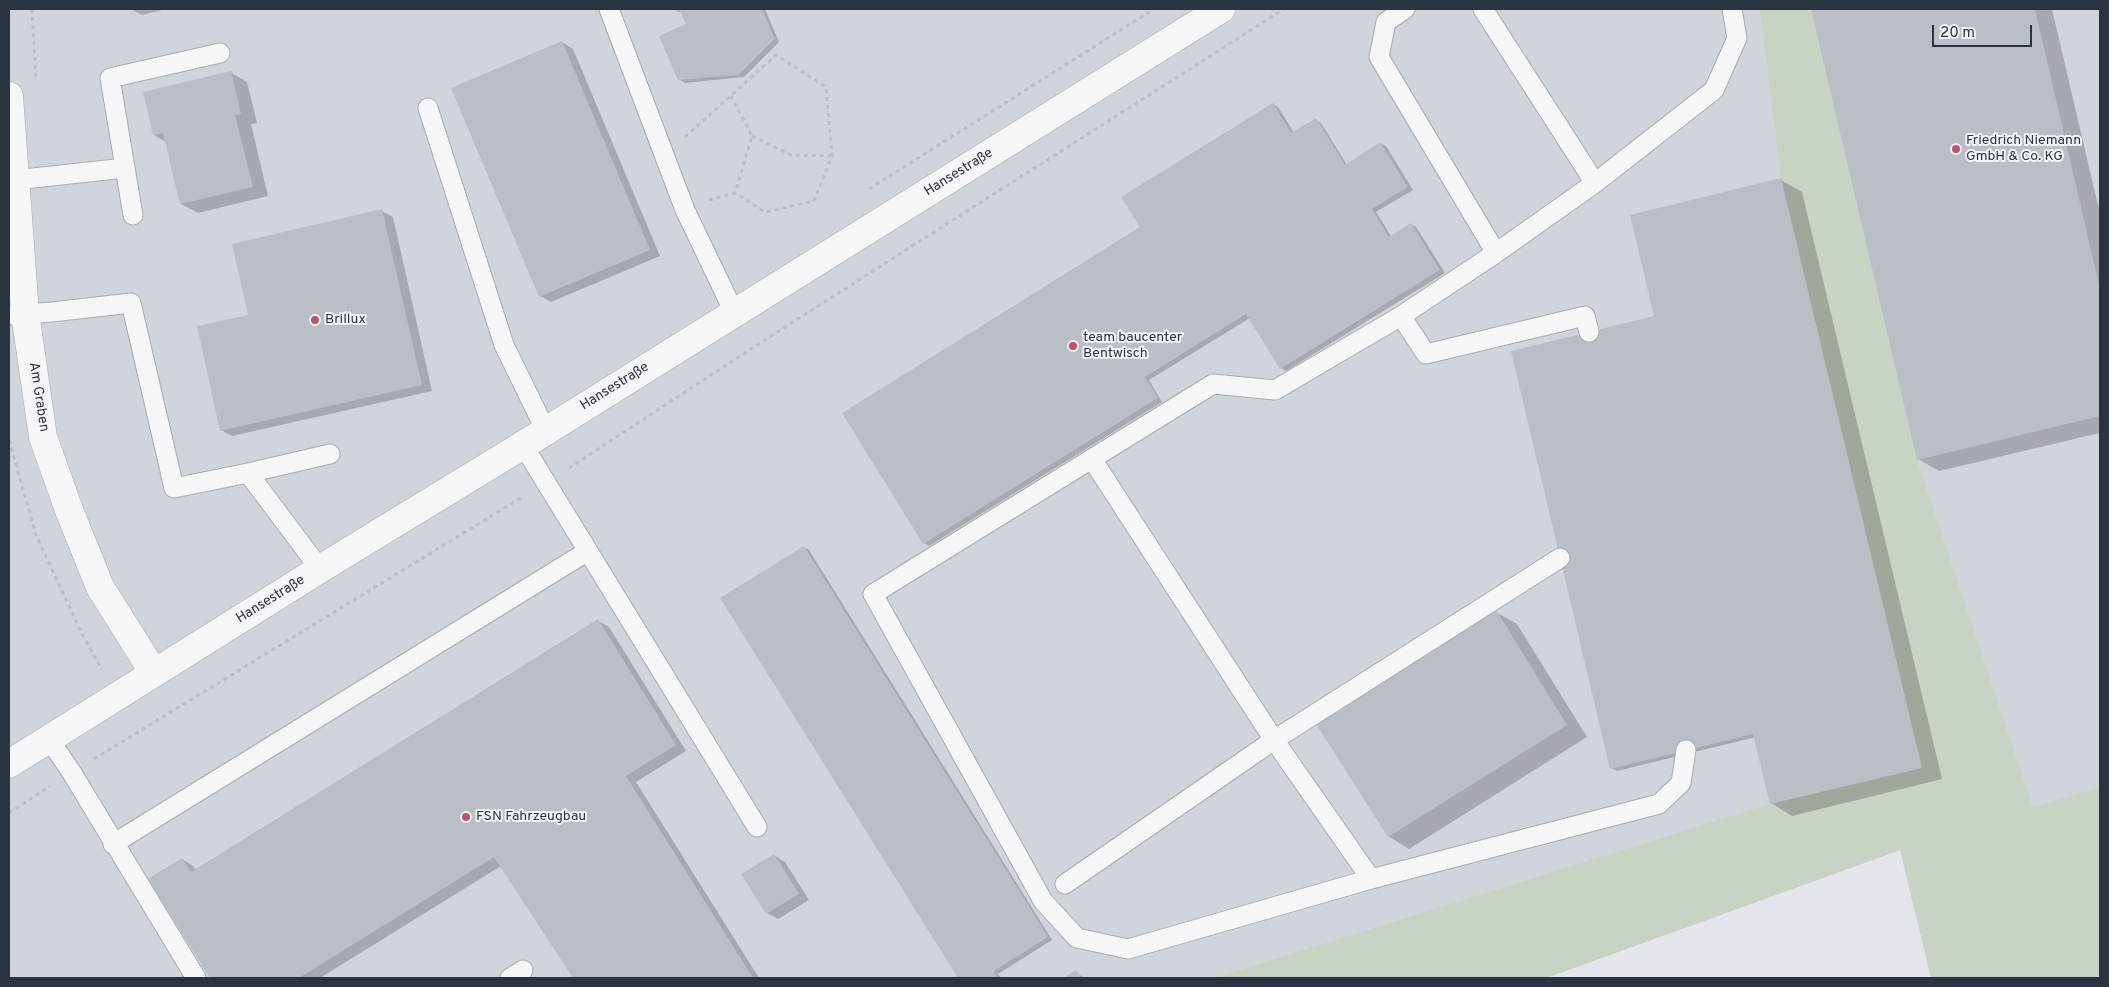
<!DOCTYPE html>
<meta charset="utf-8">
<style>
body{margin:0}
#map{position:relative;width:2109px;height:987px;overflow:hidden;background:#e2e5e9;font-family:Overpass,sans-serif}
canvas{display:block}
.frame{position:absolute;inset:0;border:10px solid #2b3340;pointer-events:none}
.scale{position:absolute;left:1932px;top:25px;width:100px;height:22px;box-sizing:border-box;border:2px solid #2b3340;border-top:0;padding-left:6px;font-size:15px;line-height:18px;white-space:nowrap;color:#2b3340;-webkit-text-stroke:4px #f2f4f7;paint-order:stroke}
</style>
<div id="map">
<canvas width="2109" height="987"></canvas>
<div class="frame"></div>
<div class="scale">20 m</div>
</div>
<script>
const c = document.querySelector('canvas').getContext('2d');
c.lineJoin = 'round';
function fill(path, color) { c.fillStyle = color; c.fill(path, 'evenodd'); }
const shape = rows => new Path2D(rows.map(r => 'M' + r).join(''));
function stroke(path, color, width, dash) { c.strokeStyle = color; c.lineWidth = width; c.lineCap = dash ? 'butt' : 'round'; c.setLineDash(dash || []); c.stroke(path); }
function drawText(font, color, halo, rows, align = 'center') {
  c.font = font + ' Overpass,sans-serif'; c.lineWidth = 4; c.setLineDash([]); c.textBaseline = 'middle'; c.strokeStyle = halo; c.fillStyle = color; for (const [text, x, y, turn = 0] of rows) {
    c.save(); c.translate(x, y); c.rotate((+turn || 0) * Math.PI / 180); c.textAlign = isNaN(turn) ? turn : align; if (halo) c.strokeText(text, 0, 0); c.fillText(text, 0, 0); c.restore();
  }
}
const built = shape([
 [9,9,2100,9,2100,845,1900,850,1546,978,9,978]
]);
const green = shape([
 [1760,9,1811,9,1917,460,2033,808,2100,787,2100,978,1931,978,1900,850,1546,978,1215,978,1770,804,1922,768,1781,178]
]);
const shadow = shape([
 [131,9,166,9,142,15],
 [673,9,765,9,779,42,744,77,685,83,679,79,688,25,682,11,679,12],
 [1813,9,2052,9,2100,214,2100,433,1939,471,1918,459],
 [562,42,573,49,660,256,551,302,540,296],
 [230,72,247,82,257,123,251,124,268,196,198,213,181,204,166,142,154,135],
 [1273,104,1278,107,1294,133,1316,120,1321,123,1347,165,1380,143,1386,146,1413,190,1376,212,1391,236,1411,224,1416,227,1445,273,1286,371,1281,368,1250,318,1149,380,1162,402,929,546,924,543,1141,228],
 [1781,180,1802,192,1942,779,1792,816,1771,803,1756,737,1617,771,1611,768,1653,317],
 [382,211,393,217,432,391,232,436,221,430],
 [804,547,809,550,1052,940,998,974,1001,978,960,978,722,598],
 [1496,612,1517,624,1587,737,1409,849,1388,836],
 [598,621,609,627,686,751,636,782,759,978,574,978,501,866,320,978,211,978,150,879,182,859,193,866,196,871],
 [774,855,785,862,809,900,778,919,767,913],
 [1076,972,1084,978,1066,978]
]);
const building = shape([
 [679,9,762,9,775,39,738,75,678,80,659,36,686,24],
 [1811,9,2035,9,2100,289,2100,416,1917,460],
 [562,41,650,250,539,297,451,88],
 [231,71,241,114,235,115,253,187,180,204,163,133,153,135,143,92],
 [1273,103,1291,133,1316,118,1345,165,1380,142,1408,187,1372,209,1389,237,1411,223,1440,270,1280,369,1246,314,1145,377,1158,398,923,544,842,413,1140,227,1121,197],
 [1781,178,1922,768,1770,804,1753,734,1610,769,1511,351,1654,316,1630,215],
 [382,209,422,385,220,431,197,326,248,315,232,244],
 [804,546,1048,937,994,971,998,978,958,978,720,598],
 [1496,610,1567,725,1388,837,1316,724],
 [598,619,676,745,626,776,753,978,573,978,494,857,299,978,210,978,148,879,182,858,191,872],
 [774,854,799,894,766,914,741,874],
 [1076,970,1082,978,1063,978]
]);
const path = shape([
 [32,9,36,80],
 [752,136,791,155,832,156],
 [685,137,776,55,826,87,832,156,814,201,765,212,735,193],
 [869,189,1154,9],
 [709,200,735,193,752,136,731,96],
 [9,440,36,535,81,632,102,670],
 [569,468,757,345,1284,9],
 [94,759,524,496],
 [9,813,50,786]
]);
const service = shape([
 [609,9,685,210,734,312],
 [1405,9,1386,22,1379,57,1496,253],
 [1483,9,1595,183],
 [428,108,504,345,546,431],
 [15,180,125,168],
 [133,215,110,78,220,53],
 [9,315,52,312,131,303,174,488,248,473],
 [1401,316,1426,354,1585,316,1589,332],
 [523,445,757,827],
 [1092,459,1274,740,1371,879],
 [320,569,248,473,330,454],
 [49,739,72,773,196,978],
 [1686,750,1681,783,1659,804,1371,879,1128,949,1077,938,1043,901,873,594,1213,384,1275,390,1401,316,1496,253,1595,183,1714,90,1737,38,1732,9],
 [113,844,588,551],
 [1065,884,1274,740,1560,558],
 [510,978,523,970]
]);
const minor = shape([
 [9,96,25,313,43,437,69,510,100,587,154,673]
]);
const tertiary = shape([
 [9,764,320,569,546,431,1221,9]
]);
const markers = [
 [1956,149,5,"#c55165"],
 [315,320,5,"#c55165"],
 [1073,346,5,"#c55165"],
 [466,817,5,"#c55165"]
];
const poiNames = [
 ["Friedrich Niemann",1966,141],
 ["GmbH & Co. KG",1966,157],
 ["Brillux",325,320],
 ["team baucenter",1083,338],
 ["Bentwisch",1083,354],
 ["FSN Fahrzeugbau",476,817]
];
const streetNames = [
 ["Hansestraße",959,173,-32],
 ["Hansestraße",615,387,-32],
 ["Am Graben",38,397,81],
 ["Hansestraße",271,600,-32]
];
fill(built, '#d0d4db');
fill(green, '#c8d3c4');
fill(shadow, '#0003');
fill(building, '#babfc6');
stroke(service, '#a7acb3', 21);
stroke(minor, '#a7acb3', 29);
stroke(tertiary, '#a7acb3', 29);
stroke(path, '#bcbfc4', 3, [4, 4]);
stroke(service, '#f5f6f8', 19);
stroke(minor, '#f5f6f8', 28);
stroke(tertiary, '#f5f6f8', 28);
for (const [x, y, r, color] of markers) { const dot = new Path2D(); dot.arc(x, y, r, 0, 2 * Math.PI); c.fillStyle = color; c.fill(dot); stroke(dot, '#f2f4f7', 2); }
drawText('14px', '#2b3340', '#f2f4f7', poiNames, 'left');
drawText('14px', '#2b3340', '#f2f4f7', streetNames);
</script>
